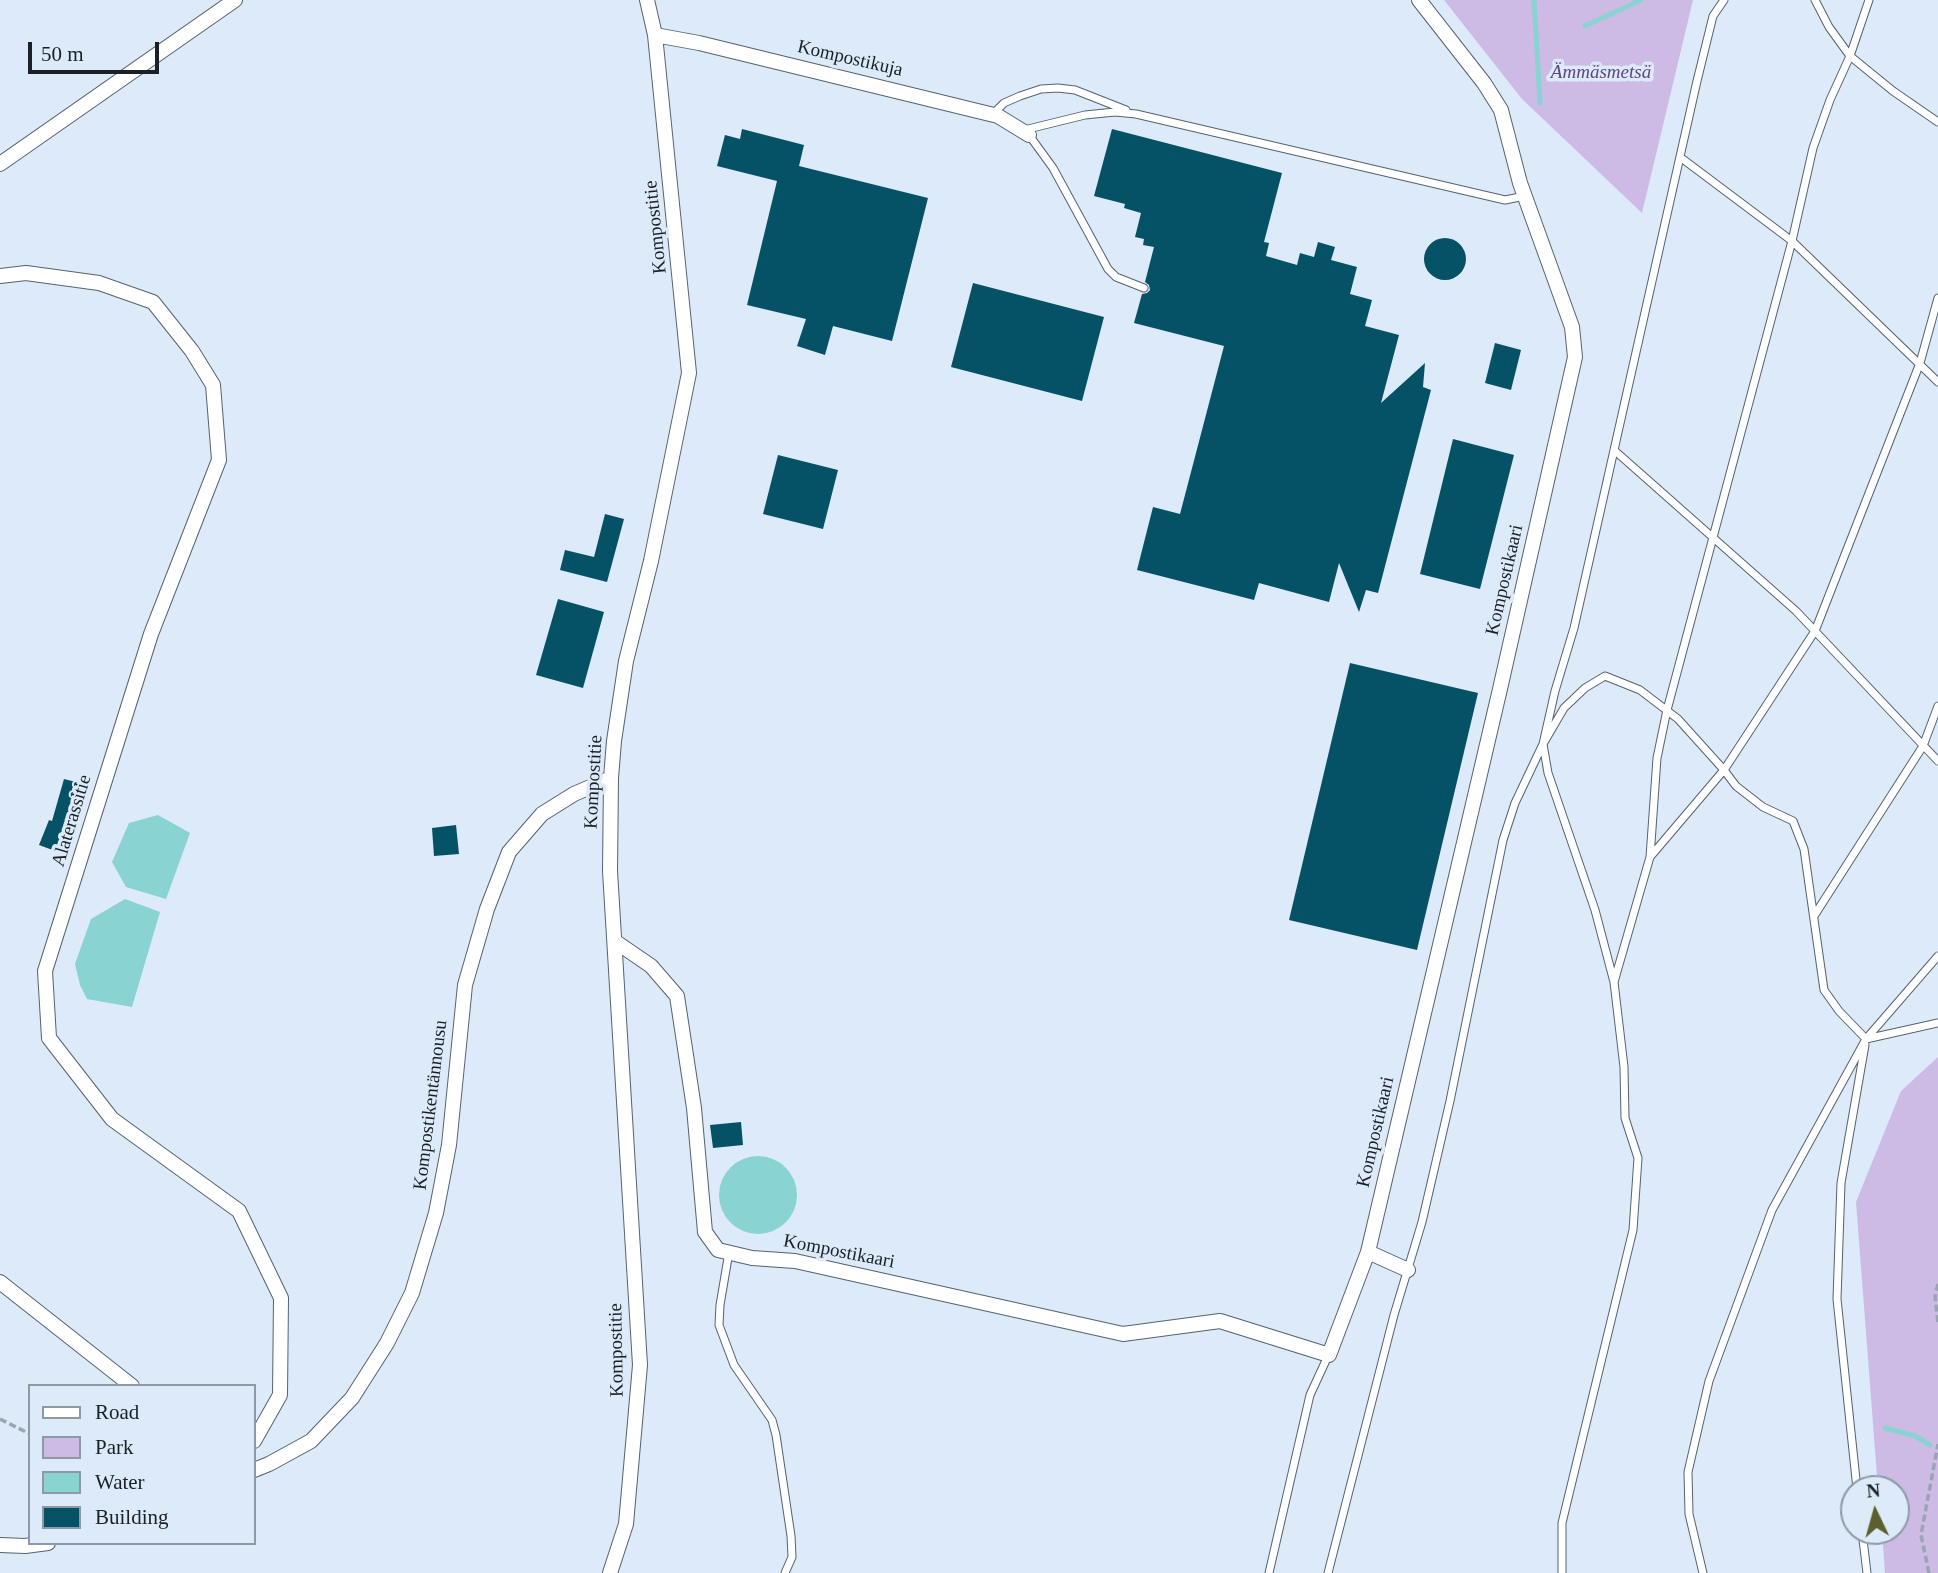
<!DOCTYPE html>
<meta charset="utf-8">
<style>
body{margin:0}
#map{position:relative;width:1938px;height:1573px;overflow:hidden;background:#dceaf9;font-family:Georgia,serif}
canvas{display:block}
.legend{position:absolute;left:28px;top:1384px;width:228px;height:161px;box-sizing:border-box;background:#dceaf9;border:2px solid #8e99a4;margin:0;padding:9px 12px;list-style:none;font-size:21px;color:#1a2025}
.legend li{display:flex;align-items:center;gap:14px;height:35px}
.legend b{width:35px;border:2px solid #8e99a4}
.north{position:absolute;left:1840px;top:1475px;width:70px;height:70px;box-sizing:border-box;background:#dceaf9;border:2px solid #8e99a4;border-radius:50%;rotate:355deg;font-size:19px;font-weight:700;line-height:28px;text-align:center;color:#1a2025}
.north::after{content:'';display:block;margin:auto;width:24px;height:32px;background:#5b602e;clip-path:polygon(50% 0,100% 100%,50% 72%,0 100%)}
.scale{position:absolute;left:28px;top:42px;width:131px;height:32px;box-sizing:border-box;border:4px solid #1a2025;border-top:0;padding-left:9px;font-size:21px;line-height:24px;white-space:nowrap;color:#1a2025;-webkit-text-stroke:5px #dceaf9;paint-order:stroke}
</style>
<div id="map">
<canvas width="1938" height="1573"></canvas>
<ul class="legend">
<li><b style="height:9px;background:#fff"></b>Road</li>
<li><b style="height:19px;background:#cdbbe6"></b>Park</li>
<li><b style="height:19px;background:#8ad3d3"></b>Water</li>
<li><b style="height:19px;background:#055266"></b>Building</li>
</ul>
<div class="north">N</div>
<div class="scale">50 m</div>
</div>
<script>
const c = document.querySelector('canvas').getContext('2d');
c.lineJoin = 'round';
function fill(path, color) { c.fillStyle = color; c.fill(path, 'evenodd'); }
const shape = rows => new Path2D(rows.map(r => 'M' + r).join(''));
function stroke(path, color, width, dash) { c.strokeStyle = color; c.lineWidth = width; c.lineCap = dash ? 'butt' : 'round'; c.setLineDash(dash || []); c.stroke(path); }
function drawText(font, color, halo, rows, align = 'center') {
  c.font = font + ' Georgia,serif'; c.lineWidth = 7; c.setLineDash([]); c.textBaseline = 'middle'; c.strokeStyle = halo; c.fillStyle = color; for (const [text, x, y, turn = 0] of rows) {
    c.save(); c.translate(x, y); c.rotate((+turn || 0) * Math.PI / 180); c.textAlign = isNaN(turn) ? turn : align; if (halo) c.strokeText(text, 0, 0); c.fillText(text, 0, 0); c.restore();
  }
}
const green = shape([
 [1444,0,1693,0,1642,213,1522,99],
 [1938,1057,1938,1573,1885,1573,1882,1531,1896,1531,1896,1489,1878,1489,1856,1202,1901,1091]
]);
const water = shape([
 [158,815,190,833,166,899,126,887,112,862,129,823],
 [125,899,160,912,132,1007,87,999,80,985,75,964,91,919],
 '719 1195a39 39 0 1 1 78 0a39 39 0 1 1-78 0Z'
]);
const stream = shape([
 [1534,0,1540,103],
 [1585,26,1641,0],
 [1885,1428,1915,1436,1930,1445]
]);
const building = shape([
 [742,129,804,145,799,166,928,198,892,341,833,326,825,355,797,346,806,319,747,305,777,181,717,166,725,135,740,139],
 [1112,129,1282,173,1264,242,1269,243,1266,256,1297,265,1300,253,1314,257,1318,242,1335,247,1331,260,1357,267,1350,294,1372,300,1365,326,1399,335,1381,403,1425,363,1423,387,1431,390,1378,593,1366,590,1359,612,1339,563,1329,602,1259,583,1254,600,1137,570,1153,507,1180,514,1224,346,1134,323,1142,294,1147,293,1150,290,1149,285,1145,282,1154,247,1143,245,1144,239,1135,237,1141,213,1124,208,1125,204,1094,196],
 '1424 259a21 21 0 1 1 42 0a21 21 0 1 1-42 0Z',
 [973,283,1104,317,1082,401,951,367],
 [1495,343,1521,350,1511,390,1485,383],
 [1453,439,1514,455,1480,589,1420,574],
 [778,455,838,470,823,529,763,514],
 [605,514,624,519,607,582,560,570,565,550,594,557],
 [558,599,604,612,583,688,536,675],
 [1350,663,1478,693,1417,950,1289,920],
 [64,779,84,784,77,810,74,810,58,852,39,845,49,820,52,821],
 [456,825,459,854,434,856,432,828],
 [741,1122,743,1145,713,1148,710,1125]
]);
const path = shape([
 [1938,1284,1935,1296,1938,1323],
 [0,1419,30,1434],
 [1929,1573,1921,1535,1938,1444]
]);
const service = shape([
 [1815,0,1829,27,1850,56,1893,91,1938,122],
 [992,115,1004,103,1020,96,1041,89,1058,88,1075,90,1126,110],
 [1024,130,1085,115,1115,112,1136,114,1505,200,1525,196],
 [1029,135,1053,168,1108,269,1116,277,1144,288],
 [1680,157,1792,241,1938,382],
 [1614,450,1796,611,1938,761],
 [1650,857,1657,758,1667,710,1792,241,1813,148,1830,100,1850,56,1869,0],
 [1814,916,1923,746,1938,706],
 [1614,982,1650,857,1724,770,1815,631,1920,363,1938,298],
 [729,1252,720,1305,719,1325,734,1365,772,1420,776,1435,791,1536,792,1557,785,1573],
 [1857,1489,1837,1299,1841,1183,1865,1045],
 [1862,1531,1867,1573],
 [1269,1573,1310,1395,1328,1356],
 [1328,1573,1394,1315,1422,1222,1450,1101,1503,840,1515,803,1543,744,1564,708,1585,688,1605,676,1640,690,1678,719,1724,770,1736,786,1763,807,1793,821,1804,849,1824,990,1839,1011,1866,1039,1938,1023],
 [1562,1573,1562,1523,1633,1230,1638,1158,1625,1118,1624,1067,1614,982,1595,910,1548,773,1543,744,1555,691,1574,628,1697,81,1713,16,1724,0],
 [1703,1573,1689,1514,1688,1472,1709,1381,1772,1210,1866,1039,1938,956]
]);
const minor = shape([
 [655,35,699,43,998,116,1029,135],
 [0,164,235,0],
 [0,276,26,273,99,283,153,302,192,351,213,385,219,460,151,634,45,971,49,1038,112,1119,239,1211,281,1298,280,1395,254,1441],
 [616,942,651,966,677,996,694,1108,705,1232,718,1250,752,1258,795,1261,1123,1334,1220,1321,1329,1355,1368,1252,1500,689,1575,357,1572,327,1520,183,1501,110,1484,83,1419,0],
 [1368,1252,1408,1270],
 [0,1282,132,1386],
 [254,1470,269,1464,311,1441,352,1398,387,1343,412,1293,436,1213,449,1145,465,985,487,909,509,852,542,814,574,794,611,778],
 [0,1545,25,1546,48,1543],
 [610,1573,626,1524,640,1365,610,871,611,778,614,741,626,661,651,561,689,373,655,35,647,0]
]);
const streetNames = [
 ["Kompostikuja",850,59,13],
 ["Kompostitie",656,227,-96],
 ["Kompostikaari",1505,580,-77],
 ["Kompostitie",594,782,-87],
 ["Alaterassitie",72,821,-73],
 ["Kompostikentännousu",431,1105,-83],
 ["Kompostikaari",1376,1132,-77],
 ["Kompostikaari",839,1252,11],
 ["Kompostitie",617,1350,-91]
];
const parkNames = [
 ["Ämmäsmetsä",1601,73]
];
fill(green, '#cdbbe6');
fill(water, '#8ad3d3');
stroke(stream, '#8ad3d3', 5);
fill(building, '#055266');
stroke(service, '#56626f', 9);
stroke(minor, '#56626f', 16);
stroke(path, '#9aa5b1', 3.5, [7, 3.5]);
stroke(service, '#fff', 7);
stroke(minor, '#fff', 14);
drawText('19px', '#1a2025', '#dceaf9', streetNames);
drawText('italic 19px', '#614483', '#dceaf9', parkNames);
</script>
